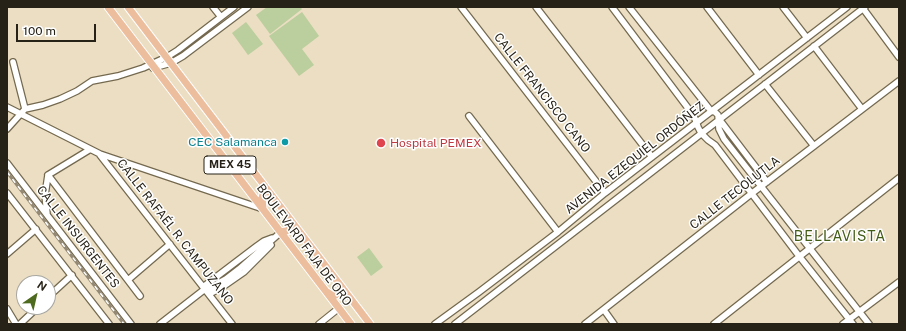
<!DOCTYPE html>
<meta charset="utf-8">
<style>
body{margin:0}
#map{position:relative;width:906px;height:331px;overflow:hidden;background:#ebdec2;font-family:"Public Sans",sans-serif}
canvas{display:block}
.frame{position:absolute;inset:0;border:8px solid #272217;pointer-events:none}
.north{position:absolute;left:16px;top:275px;width:40px;height:40px;box-sizing:border-box;background:#fff;border:1px solid #a9a7a2;border-radius:50%;rotate:34deg;font-size:11px;font-weight:700;line-height:16px;text-align:center;color:#272217}
.north::after{content:'';display:block;margin:auto;width:14px;height:18px;background:#4e6a1e;clip-path:polygon(50% 0,100% 100%,50% 72%,0 100%)}
.scale{position:absolute;left:16px;top:24px;width:80px;height:18px;box-sizing:border-box;border:2px solid #272217;border-top:0;padding-left:5px;font-size:12px;line-height:14px;white-space:nowrap;color:#272217;-webkit-text-stroke:3px #fff;paint-order:stroke}
</style>
<div id="map">
<canvas width="906" height="331"></canvas>
<div class="frame"></div>
<div class="north">N</div>
<div class="scale">100 m</div>
</div>
<script>
const c = document.querySelector('canvas').getContext('2d');
c.lineJoin = 'round';
function fill(path, color) { c.fillStyle = color; c.fill(path, 'evenodd'); }
const shape = rows => new Path2D(rows.map(r => 'M' + r).join(''));
function stroke(path, color, width, dash) { c.strokeStyle = color; c.lineWidth = width; c.lineCap = dash ? 'butt' : 'round'; c.setLineDash(dash || []); c.stroke(path); }
function drawText(font, color, halo, rows, align = 'center') {
  c.font = font + ' "Public Sans",sans-serif'; c.lineWidth = 3; c.setLineDash([]); c.textBaseline = 'middle'; c.strokeStyle = halo; c.fillStyle = color; for (const [text, x, y, turn = 0] of rows) {
    c.save(); c.translate(x, y); c.rotate((+turn || 0) * Math.PI / 180); c.textAlign = isNaN(turn) ? turn : align; if (halo) c.strokeText(text, 0, 0); c.fillText(text, 0, 0); c.restore();
  }
}
const green = shape([
 [267,7,300,7,302,9,270,34,256,15],
 [302,12,319,36,302,49,314,65,299,76,269,36],
 [246,22,263,44,248,55,232,33],
 [369,248,383,267,371,276,357,257]
]);
const minor = shape([
 [213,7,221,17],
 [461,7,605,193],
 [536,7,652,157],
 [612,7,694,116,698,127,701,133,708,140,715,145,799,256,853,324],
 [629,7,711,111,715,112,718,115,719,129,724,139,869,324],
 [707,7,759,75],
 [783,7,807,38],
 [862,7,899,57],
 [814,46,862,109],
 [13,62,25,109],
 [153,68,171,63,183,56,248,7],
 [765,84,814,146],
 [7,107,100,154,263,209],
 [469,116,558,232],
 [719,119,767,182],
 [7,129,25,109,43,105,60,99,77,91,92,81,118,76,143,68,167,57,178,50,234,7],
 [100,155,232,324],
 [7,163,131,324],
 [48,175,140,296],
 [7,193,109,324],
 [47,214,45,195,48,175,89,150],
 [7,254,36,229],
 [128,280,170,244],
 [203,287,257,246,264,241,272,238],
 [208,289,226,279,239,269,281,232],
 [209,294,221,288,244,272,271,245],
 [48,297,72,275],
 [7,309,16,324],
 [604,310,614,324],
 [20,324,38,307],
 [160,324,205,289],
 [319,324,339,308],
 [435,324,479,292,558,232,605,193,847,7],
 [455,324,865,7],
 [585,324,751,194,899,81],
 [714,324,899,178],
 [843,324,899,282]
]);
const major = shape([
 [108,7,351,324],
 [128,7,370,324],
 [263,208,262,198,265,187],
 [281,232,290,230,300,233],
 [327,292,330,294,336,295,341,292,343,289]
]);
const rail = shape([
 [7,172,124,324]
]);
const markers = [
 [285,142,4,"#0f9aa8"],
 [381,143,5,"#e0444e"]
];
const shields = [
 [230,165,52]
];
const shieldNames = [
 ["MEX 45",230,165]
];
const streetNames = [
 ["CALLE FRANCISCO CANO",542,93,52],
 ["AVENIDA EZEQUIEL ORDÓÑEZ",635,158,-38],
 ["CALLE TECOLUTLA",735,193,-38],
 ["CALLE RAFAÉL R. CAMPUZANO",175,232,52],
 ["CALLE INSURGENTES",78,237,52],
 ["BOULEVARD FAJA DE ORO",304,245,53]
];
const cultureNames = [
 ["CEC Salamanca",277,142]
];
const healthNames = [
 ["Hospital PEMEX",390,143]
];
const quarterNames = [
 ["BELLAVISTA",840,237]
];
fill(green, '#bbce9d');
stroke(minor, '#74694f', 8);
stroke(major, '#fff', 9);
stroke(minor, '#fff', 5.5);
stroke(major, '#ecbe9e', 7);
stroke(rail, '#938975', 3);
stroke(rail, '#fff', 1.5, [4.5]);
for (const [x, y, r, color] of markers) { const dot = new Path2D(); dot.arc(x, y, r, 0, 2 * Math.PI); c.fillStyle = color; c.fill(dot); stroke(dot, '#fff', 1.5); }
for (const [x, y, w] of shields) { const box = new Path2D(); box.roundRect(x - w / 2, y - 9, w, 18, 3); c.fillStyle = '#fff'; c.fill(box); stroke(box, '#272217', 1); }
drawText('bold 11px', '#272217', null, shieldNames);
drawText('12px', '#272217', '#fff', streetNames);
drawText('12px', '#0d838f', '#fff', cultureNames, 'right');
drawText('12px', '#be3a42', '#fff', healthNames, 'left');
c.letterSpacing = '1px';
drawText('14px', '#435c16', '#fff', quarterNames);
c.letterSpacing = '0px';
</script>
